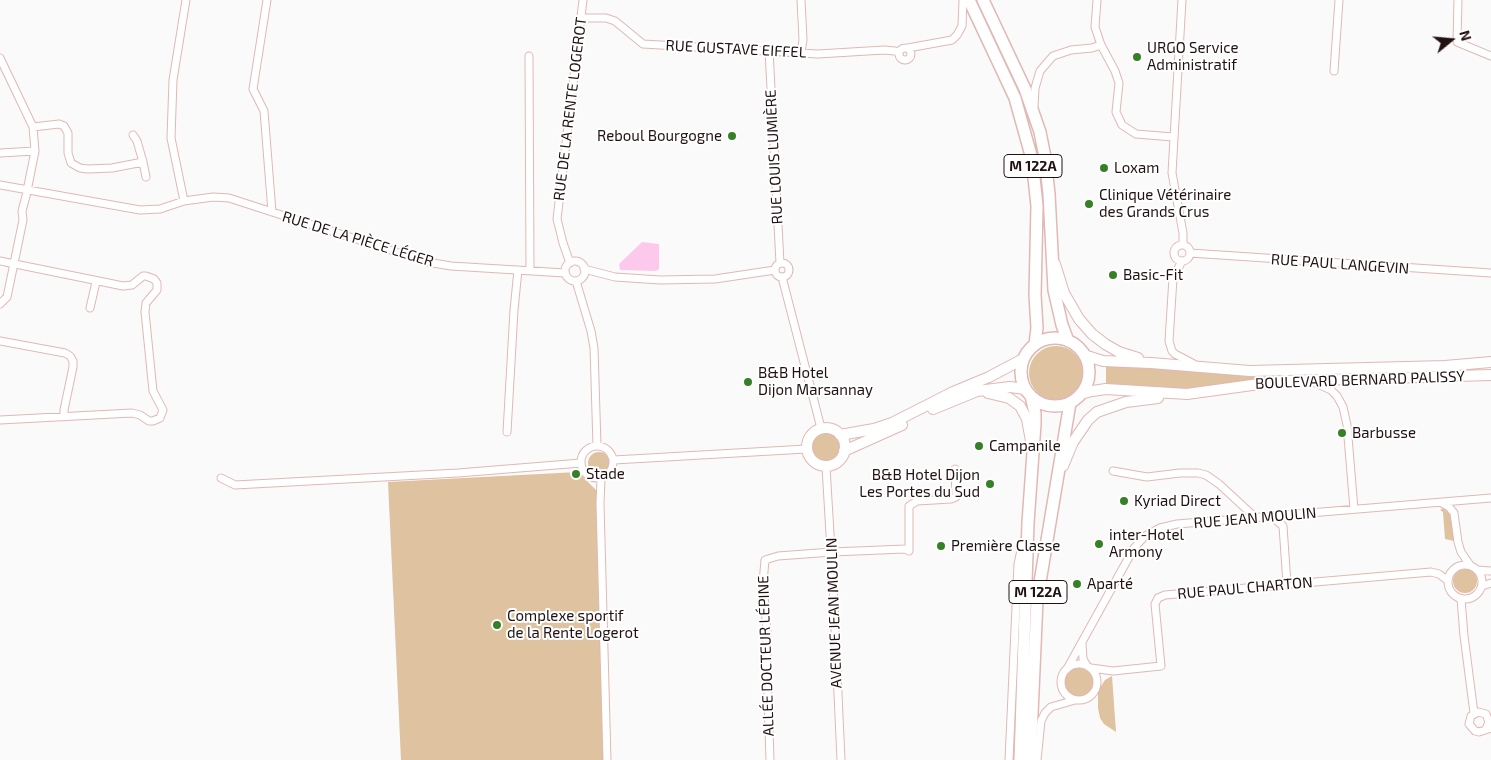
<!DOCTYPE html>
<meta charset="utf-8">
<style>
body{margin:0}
#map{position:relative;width:1491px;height:760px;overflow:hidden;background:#fafafa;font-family:"Exo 2",sans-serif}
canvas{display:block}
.north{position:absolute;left:1426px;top:15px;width:50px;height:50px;-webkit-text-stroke:4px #fff;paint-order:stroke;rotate:73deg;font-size:14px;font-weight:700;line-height:20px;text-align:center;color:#211211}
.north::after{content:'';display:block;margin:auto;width:18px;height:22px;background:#211211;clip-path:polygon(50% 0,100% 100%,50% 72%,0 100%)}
</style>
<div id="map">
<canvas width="1491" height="760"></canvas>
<div class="north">N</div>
</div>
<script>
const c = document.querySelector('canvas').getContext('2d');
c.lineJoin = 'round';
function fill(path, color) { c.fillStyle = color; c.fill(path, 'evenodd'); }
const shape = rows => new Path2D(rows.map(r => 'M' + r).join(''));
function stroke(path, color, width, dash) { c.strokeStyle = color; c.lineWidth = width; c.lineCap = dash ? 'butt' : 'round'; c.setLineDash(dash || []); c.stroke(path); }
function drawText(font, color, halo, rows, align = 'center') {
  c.font = font + ' "Exo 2",sans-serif'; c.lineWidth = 4; c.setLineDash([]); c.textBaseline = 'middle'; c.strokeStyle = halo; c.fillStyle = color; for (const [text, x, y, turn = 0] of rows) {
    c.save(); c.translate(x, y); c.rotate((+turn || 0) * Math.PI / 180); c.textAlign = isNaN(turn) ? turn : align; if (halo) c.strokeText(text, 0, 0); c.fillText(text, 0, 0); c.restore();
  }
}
const green = shape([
 '1029 373a27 27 0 1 1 54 0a27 27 0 1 1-54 0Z',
 [1106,365,1255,375,1255,379,1185,389,1106,384],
 '812 447a14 14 0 1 1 28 0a14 14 0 1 1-28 0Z',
 '588 463a11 11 0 1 1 22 0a11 11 0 1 1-22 0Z',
 [578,472,597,491,604,760,401,760,388,482],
 [1443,508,1450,514,1454,541,1445,539,1443,512,1440,510],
 '1453 581a12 12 0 1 1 24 0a12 12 0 1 1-24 0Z',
 '1064 683a15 15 0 1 1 30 0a15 15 0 1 1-30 0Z',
 [1112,676,1116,732,1104,724,1100,718,1098,708,1098,692,1101,686,1105,680]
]);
const water = shape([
 [642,242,659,244,659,269,656,271,620,270,619,264]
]);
const street = shape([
 [267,0,253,89,264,111,272,212],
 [801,0,803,40,801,52],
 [1097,0,1095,27,1101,45,1115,71,1119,83,1116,112,1122,125,1136,134,1173,137],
 [1182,0,1172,173,1183,233,1183,245],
 [1458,0,1457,42,1491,56],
 [581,18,606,18,615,21,643,44,818,54,884,50,895,51,899,53],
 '899 54a6 6 0 1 1 12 0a6 6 0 1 1-12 0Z',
 [908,48,952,40,957,35,962,26,963,0],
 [769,50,780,263],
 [529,56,530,271],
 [0,58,33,127,35,151,26,196,22,211,23,220,7,297,0,304],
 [1334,71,1339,0],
 [1034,107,1035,88,1040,71,1053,56,1071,50,1092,48,1101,45],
 [33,127,59,124,64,126,68,133,68,153,71,163,80,168,88,169,112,168,143,162,137,141,133,135],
 [0,153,35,151],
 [143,162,146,177],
 [0,185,140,210,160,209,184,201,213,197,229,198,427,262,451,266,565,273],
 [184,201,171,138,173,80,186,0],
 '1174 253a8 8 0 1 1 16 0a8 8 0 1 1-16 0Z',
 [1190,253,1491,273],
 [0,261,123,286,132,285,143,276,146,276,154,279,157,283,157,290,146,303,145,312,153,391,163,410,160,418,153,421,149,421,140,415,132,413,0,420],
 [1182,261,1173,278,1169,341,1172,351,1175,354,1194,364],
 '565 271a10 10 0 1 1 20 0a10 10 0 1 1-20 0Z',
 [570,263,563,243,557,219,583,0],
 '775 270a7 7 0 1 1 14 0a7 7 0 1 1-14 0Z',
 [584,269,615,277,660,280,715,279,775,270],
 [782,277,821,428],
 [576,281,591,331,594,348,597,446],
 [90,308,96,282],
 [0,341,65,353,70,356,73,361,73,367,64,410,64,417],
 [1313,382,1331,390,1337,396,1343,407,1347,425,1354,509],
 [507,432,514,310,518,270],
 '581 462a16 16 0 1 1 32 0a16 16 0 1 1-32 0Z',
 [614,460,806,449],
 [826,467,833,584,841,760],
 [1113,471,1147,477,1180,473,1198,473,1206,475,1219,484,1256,518],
 [221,478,235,485,458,473,581,463],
 [601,478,600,504,607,760],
 [1442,503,1449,507,1454,513,1458,542,1461,552,1470,565],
 [1271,516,1283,526,1287,584],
 '1448 582a17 17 0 1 1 34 0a17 17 0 1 1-34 0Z',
 [1477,570,1491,571],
 [1482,586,1491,583],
 [1461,599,1464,636,1474,713],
 [1082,644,1083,659,1087,666],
 '1061 682a18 18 0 1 1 36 0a18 18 0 1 1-36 0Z',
 [1091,668,1113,671,1161,666,1155,604,1158,598,1165,595,1431,572,1439,574,1447,580],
 [1067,669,1134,548,1145,536,1160,528,1177,524,1491,498],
 [1486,729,1489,722,1486,714,1478,712,1471,716,1469,724,1475,731,1479,732,1491,728],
 [770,760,767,663,767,632,763,583,765,560,778,556,832,552,905,549,909,551,909,506,917,501,951,499,956,497,955,469],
 [1009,760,1018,564,1023,541],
 [1037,760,1041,721,1045,713,1051,707,1075,700]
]);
const secondary = shape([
 [1055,264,1064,293,1079,319,1092,334,1105,344,1119,352,1138,358],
 [1084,355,1103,361,1151,363,1250,371,1445,366,1491,362],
 [988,393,1009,398,1020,406,1027,419,1031,441],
 [1081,394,1092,391,1106,389,1187,394,1281,381,1491,375],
 [933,409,977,391,1010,387,1025,389],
 '807 447a19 19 0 1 1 38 0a19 19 0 1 1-38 0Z',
 [840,435,874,429,892,423,953,392,989,377,1023,359],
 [844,451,902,425],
 [1063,466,1073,442,1088,420,1097,412,1126,402,1158,398]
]);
const primary = shape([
 [969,0,1015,98,1032,159,1037,206,1035,295,1037,328,1035,344],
 [983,0,1025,89,1040,132,1045,157,1049,194,1054,290,1062,325,1068,341],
 '1021 372a34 34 0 1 1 68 0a34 34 0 1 1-68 0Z',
 [1020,760,1028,523,1035,424,1035,413,1031,396],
 [1030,760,1037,600,1070,403]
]);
const markers = [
 [1137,57,5,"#368027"],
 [732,136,5,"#368027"],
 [1104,168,5,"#368027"],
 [1089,204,5,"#368027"],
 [1113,275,5,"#368027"],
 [748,382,5,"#368027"],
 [1342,433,5,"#368027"],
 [979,446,5,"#368027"],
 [576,474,5,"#368027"],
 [990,484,5,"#368027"],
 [1124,501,5,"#368027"],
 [1099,544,5,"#368027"],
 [941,546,5,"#368027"],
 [1077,584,5,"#368027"],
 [497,625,5,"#368027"]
];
const shields = [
 [1033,166,58],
 [1038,592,58]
];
const shieldNames = [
 ["M 122A",1033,166],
 ["M 122A",1038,592]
];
const poiNames = [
 ["URGO Service",1147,48],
 ["Administratif",1147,65],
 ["Reboul Bourgogne",722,136,"right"],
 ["Loxam",1114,168],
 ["Clinique Vétérinaire",1099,195],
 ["des Grands Crus",1099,212],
 ["Basic-Fit",1123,275],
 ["B&B Hotel",758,373],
 ["Dijon Marsannay",758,390],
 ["Barbusse",1352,433],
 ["Campanile",989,446],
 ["Stade",586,474],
 ["B&B Hotel Dijon",980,475,"right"],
 ["Les Portes du Sud",980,492,"right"],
 ["Kyriad Direct",1134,501],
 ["inter-Hotel",1109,535],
 ["Armony",1109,552],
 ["Première Classe",951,546],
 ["Aparté",1087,584],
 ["Complexe sportif",507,616],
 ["de la Rente Logerot",507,633]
];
const streetNames = [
 ["RUE GUSTAVE EIFFEL",736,49,3],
 ["RUE DE LA RENTE LOGEROT",570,109,-83],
 ["RUE LOUIS LUMIÈRE",774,157,-93],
 ["RUE DE LA PIÈCE LÉGER",358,239,17],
 ["RUE PAUL LANGEVIN",1340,264,4],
 ["BOULEVARD BERNARD PALISSY",1360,380,-2],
 ["RUE JEAN MOULIN",1255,518,-5],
 ["RUE PAUL CHARTON",1245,588,-5],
 ["AVENUE JEAN MOULIN",834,613,-92],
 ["ALLÉE DOCTEUR LÉPINE",766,656,-92]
];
fill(green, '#dfc29f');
fill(water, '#fcc8eb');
stroke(street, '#e1b8b4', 9);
stroke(secondary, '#e1b8b4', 12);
stroke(primary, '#e1b8b4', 14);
stroke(street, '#fff', 7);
stroke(secondary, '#fff', 10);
stroke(primary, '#fff', 11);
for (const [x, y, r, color] of markers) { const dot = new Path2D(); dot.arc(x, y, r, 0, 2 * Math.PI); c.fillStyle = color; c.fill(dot); stroke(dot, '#fff', 2); }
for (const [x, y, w] of shields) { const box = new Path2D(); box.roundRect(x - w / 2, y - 11.5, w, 23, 4); c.fillStyle = '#fff'; c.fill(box); stroke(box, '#211211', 1); }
drawText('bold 14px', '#211211', null, shieldNames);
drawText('15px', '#211211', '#fff', poiNames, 'left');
drawText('15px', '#211211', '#fff', streetNames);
</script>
